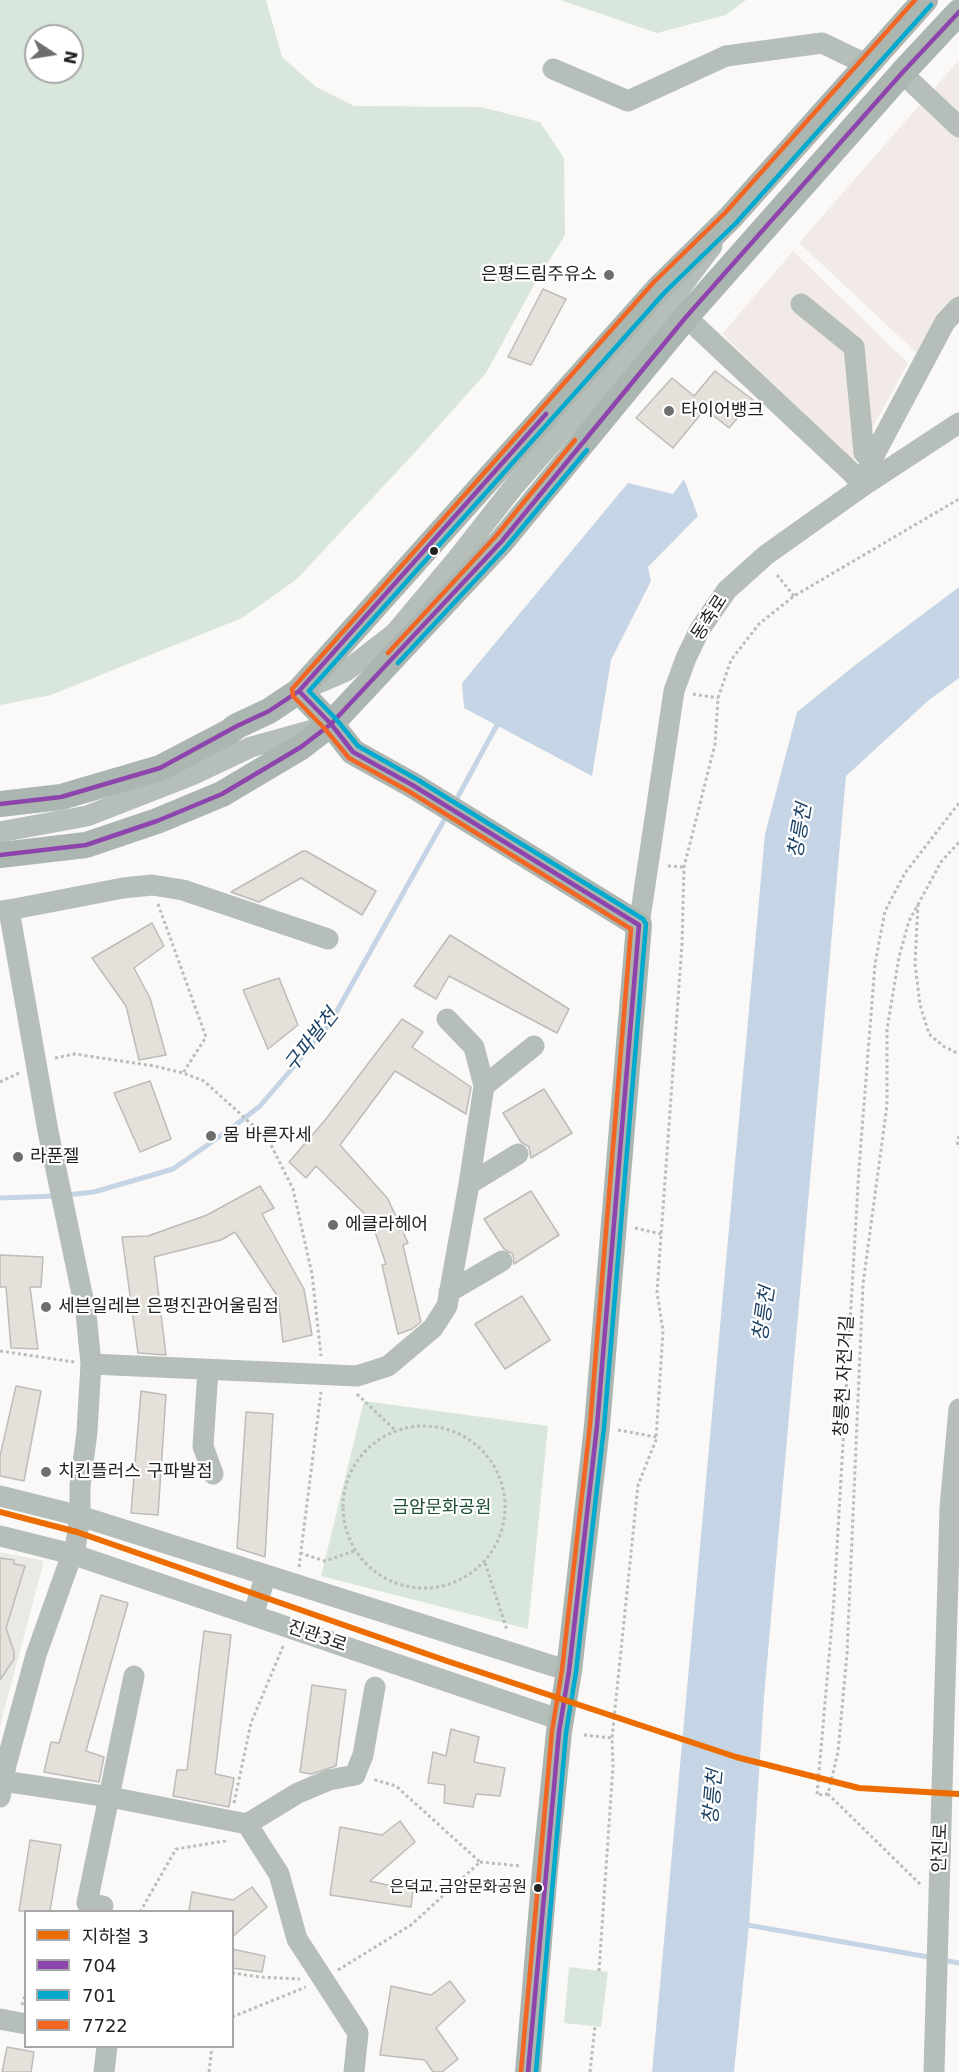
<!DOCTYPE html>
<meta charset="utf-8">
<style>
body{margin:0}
#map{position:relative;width:959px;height:2072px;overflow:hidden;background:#faf9f7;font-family:"DejaVu Sans","Noto Sans KR",sans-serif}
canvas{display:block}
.legend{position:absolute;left:24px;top:1910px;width:210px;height:138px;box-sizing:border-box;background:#fff;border:2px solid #a7a7a7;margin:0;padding:8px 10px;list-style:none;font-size:18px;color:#232322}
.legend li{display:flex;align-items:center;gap:12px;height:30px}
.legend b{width:30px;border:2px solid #a7a7a7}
.north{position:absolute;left:24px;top:24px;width:60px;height:60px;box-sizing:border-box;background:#fff;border:2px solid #a7a7a7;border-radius:50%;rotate:102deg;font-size:16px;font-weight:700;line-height:24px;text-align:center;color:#232322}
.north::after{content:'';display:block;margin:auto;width:21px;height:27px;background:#6e6e6d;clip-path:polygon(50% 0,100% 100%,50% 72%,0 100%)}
</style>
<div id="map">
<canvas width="959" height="2072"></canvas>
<ul class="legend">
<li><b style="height:8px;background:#ed6c00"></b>지하철 3</li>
<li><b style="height:8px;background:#8e44ad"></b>704</li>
<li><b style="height:8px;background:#00a9ce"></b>701</li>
<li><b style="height:8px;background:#f26522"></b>7722</li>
</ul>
<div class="north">N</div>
</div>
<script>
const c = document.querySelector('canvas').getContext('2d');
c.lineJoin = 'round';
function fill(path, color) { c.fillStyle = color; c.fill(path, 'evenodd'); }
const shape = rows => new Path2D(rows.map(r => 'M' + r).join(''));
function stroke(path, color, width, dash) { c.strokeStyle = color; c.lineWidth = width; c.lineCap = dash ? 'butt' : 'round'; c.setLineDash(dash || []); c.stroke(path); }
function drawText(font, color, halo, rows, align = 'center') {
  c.font = font + ' "DejaVu Sans","Noto Sans KR",sans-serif'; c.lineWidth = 4.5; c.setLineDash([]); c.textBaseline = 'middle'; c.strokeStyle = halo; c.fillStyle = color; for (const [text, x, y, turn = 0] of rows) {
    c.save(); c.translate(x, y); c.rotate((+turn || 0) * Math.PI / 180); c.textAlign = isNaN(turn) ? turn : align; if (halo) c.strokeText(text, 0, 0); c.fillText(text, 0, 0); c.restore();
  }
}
const built = shape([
 [0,1552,44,1561,0,1726]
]);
const industrial = shape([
 [959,60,959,321,920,356,799,243],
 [793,251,908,363,853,463,722,334]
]);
const green = shape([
 [0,0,266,0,282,57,316,87,354,106,481,107,540,122,564,158,565,235,534,285,486,373,418,449,297,579,242,618,51,695,0,705],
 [36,36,72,36,72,72,36,72],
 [560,0,746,0,726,15,657,33],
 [364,1401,548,1426,528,1629,321,1576],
 [569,1967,608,1972,601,2027,564,2023]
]);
const water = shape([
 [684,479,698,516,648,567,651,581,611,660,592,776,464,708,462,683,628,483,673,494],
 [959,587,959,678,929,700,846,776,764,1697,749,1925,734,2072,652,2072,765,834,797,712,854,666]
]);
const stream = shape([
 [455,802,497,725],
 [67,1195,94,1192,173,1169,229,1130,260,1106,329,1025,447,815],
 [0,1198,55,1196],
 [742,1924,934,1958],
 [943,1960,959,1963]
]);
const building = shape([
 [543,289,566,299,531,365,508,357,543,289],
 [715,371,753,400,729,428,705,409,673,448,636,418,672,378,694,396,715,371],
 [303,851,306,851,376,891,362,915,301,878,259,902,231,892,303,851],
 [152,923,164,946,134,968,150,998,166,1055,139,1060,126,1006,92,958,152,923],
 [450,935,569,1009,557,1033,449,976,436,999,414,986,450,935],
 [279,978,298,1025,268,1049,243,990,279,978],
 [402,1019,423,1032,412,1047,471,1087,466,1114,395,1071,340,1145,388,1199,408,1243,403,1245,421,1322,412,1329,398,1334,382,1265,386,1264,371,1220,316,1166,306,1178,289,1162,326,1119,402,1019],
 [150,1081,171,1139,140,1152,114,1093,150,1081],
 [544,1089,572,1133,531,1158,529,1147,521,1142,503,1113,544,1089],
 [260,1186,274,1208,262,1214,304,1289,312,1335,283,1342,278,1297,235,1232,221,1240,154,1257,166,1355,138,1353,122,1237,148,1236,207,1215,260,1186],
 [531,1191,559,1235,514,1264,513,1254,504,1249,484,1219,531,1191],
 [0,1255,43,1257,41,1287,30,1287,38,1349,11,1348,6,1287,0,1287,0,1255],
 [522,1296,550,1340,505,1369,475,1324,522,1296],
 [16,1386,41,1391,24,1481,0,1476,0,1456,16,1386],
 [141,1391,166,1395,158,1515,131,1513,141,1391],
 [246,1412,273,1414,265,1557,237,1548,246,1412],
 [0,1558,14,1560,14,1564,25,1566,6,1628,14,1652,14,1659,0,1680,0,1558],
 [101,1595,128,1603,86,1751,104,1757,99,1782,44,1772,51,1742,59,1743,101,1595],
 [204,1631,231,1635,215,1774,234,1778,229,1807,173,1796,177,1770,187,1770,204,1631],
 [312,1685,346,1690,336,1766,311,1774,300,1772,312,1685],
 [451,1729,479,1737,474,1762,505,1768,500,1796,476,1794,473,1807,444,1803,445,1785,428,1783,433,1752,446,1756,451,1729],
 [400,1821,415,1842,370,1881,413,1891,411,1907,330,1895,340,1827,382,1835,400,1821],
 [30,1840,61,1845,50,1911,19,1911,30,1840],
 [252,1887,267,1907,232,1937,232,1911,189,1911,192,1892,233,1900,252,1887],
 [232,1949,265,1956,262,1972,232,1968,232,1949],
 [450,1981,465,2001,436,2028,458,2059,442,2072,433,2072,425,2060,380,2055,391,1986,431,1995,450,1981],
 [7,2047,34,2052,31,2072,2,2072,7,2047]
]);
const path = shape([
 [777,575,794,596],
 [693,694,718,698],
 [668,866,684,867],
 [158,904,206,1037,183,1073],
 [918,904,915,964,920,1005,929,1034,943,1046,959,1054],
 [55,1058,75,1054,154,1066,183,1073,204,1081,268,1139,293,1189,312,1274,321,1356],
 [0,1082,19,1073],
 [959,1136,957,1146,959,1147],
 [635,1228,661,1234],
 [0,1351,74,1362],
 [357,1394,395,1430],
 '343 1507a81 81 0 1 1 162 0a81 81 0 1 1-162 0Z',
 [618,1430,656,1437],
 [300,1553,325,1561,354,1551],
 [485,1563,507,1630],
 [299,1567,321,1392],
 [584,1735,612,1738],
 [828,1794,817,1795,834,1599,859,1168,875,964,885,911,905,873,959,803],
 [234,1803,251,1723,284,1644],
 [480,1862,521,1866],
 [920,1884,828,1794,838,1752,847,1654,863,1284,887,1105,887,1029,899,957,909,921,941,862,959,842],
 [140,1912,176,1849,225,1841,226,1839],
 [338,1970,411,1925,480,1862,396,1786,372,1779],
 [599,1971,613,1766,612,1738,638,1485,656,1440,663,1331,657,1292,682,944,684,867,715,744,718,698,731,660,759,624,794,596,959,499],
 [232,1973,260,1977,300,1979],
 [22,2005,26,1993],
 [232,2017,306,1987],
 [209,2072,212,2046],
 [590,2072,595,2026]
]);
const minor = shape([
 [553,69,628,101,726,56,822,43,868,65],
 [902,73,959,127],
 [801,304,854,347,864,453,871,461],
 [686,317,851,472,863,486],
 [863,486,871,461,945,322,959,307],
 [302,690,346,671,395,633,457,559,515,485,645,335,712,246],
 [0,832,87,816,192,775,251,747,323,727],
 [9,910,123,888,152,885,183,890,328,939],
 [0,911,9,910,48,1131,86,1313,91,1364,87,1432,80,1486,80,1516,76,1543,36,1655,6,1765,0,1797],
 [639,925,674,691,686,658,700,629,727,590,766,555,863,486,959,423],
 [484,1086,534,1046],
 [469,1184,518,1154],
 [449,1292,502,1261],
 [91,1364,357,1376,388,1366,433,1328,447,1306,469,1184,484,1086,474,1047,447,1019],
 [208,1370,203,1446,213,1474],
 [0,1496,80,1516,569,1671],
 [0,1536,72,1554,561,1720],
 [253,1615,266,1575],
 [3,1781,110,1797,247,1824,279,1874,297,1939,358,2033,354,2072],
 [247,1824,298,1793,329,1780,355,1775,363,1755,375,1687],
 [103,1906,87,1903,134,1676],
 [0,2019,26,2024],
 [104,2072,107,2046],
 [934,2072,950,1508,959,1409]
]);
const major = shape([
 [299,691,331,724,353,752,414,786,639,925,597,1426,569,1671,559,1732,545,1870,528,2072],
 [0,804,61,797,160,768,229,732,237,726,269,711,299,691,660,287,730,218,925,0],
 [0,855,86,845,157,821,222,794,301,747,331,724,502,541,686,317,902,73,959,12]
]);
const bus1 = shape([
 [299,691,331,724,353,752,414,786,639,925,597,1426,569,1671,559,1732,528,2072],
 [0,804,61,797,160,768,237,726,269,711,299,691,546,414],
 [0,855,86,845,157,821,222,794,301,747,331,724,502,541,686,317,902,73,959,12]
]);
const bus2 = shape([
 [398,663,507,546,587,450],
 [536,2072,566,1733,576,1672,604,1427,646,924,643,919,418,780,358,746,336,719,309,691,665,292,736,223,931,5]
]);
const bus3 = shape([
 [388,653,496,536,575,440],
 [521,2071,552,1731,562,1670,590,1425,631,929,410,792,349,758,325,729,293,696,292,689,654,282,725,213,915,0]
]);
const metro1 = shape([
 [0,1512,77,1532,447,1661,736,1757,859,1788,959,1794]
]);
const markers = [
 [609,275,6,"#6e6e6d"],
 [669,411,6,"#6e6e6d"],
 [434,551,5,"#232322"],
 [211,1136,6,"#6e6e6d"],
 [18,1157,6,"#6e6e6d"],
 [333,1225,6,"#6e6e6d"],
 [46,1307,6,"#6e6e6d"],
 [46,1472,6,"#6e6e6d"],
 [538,1888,5,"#232322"]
];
const busNames = [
 ["은덕교.금암문화공원",527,1888]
];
const poiNames = [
 ["은평드림주유소",597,275,"right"],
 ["타이어뱅크",681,411],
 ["몸 바른자세",223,1136],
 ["라푼젤",30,1157],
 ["에클라헤어",345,1225],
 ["세븐일레븐 은평진관어울림점",58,1307],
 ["치킨플러스 구파발점",58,1472]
];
const streetNames = [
 ["동축로",710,618,-57],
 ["창릉천 자전거길",845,1376,-87],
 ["진관3로",317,1637,19],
 ["안진로",941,1848,-88]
];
const parkNames = [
 ["금암문화공원",442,1508]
];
const waterNames = [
 ["창릉천",801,831,-80],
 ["구파발천",312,1041,-52],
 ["창릉천",765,1314,-82],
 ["창릉천",714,1797,-85]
];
fill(built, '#eae9e3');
fill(industrial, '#f2eae7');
fill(green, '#d8e6dc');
fill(water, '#c6d5e6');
stroke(stream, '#c6d5e6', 5);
fill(building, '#e5e0da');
stroke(building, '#bcbcba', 1.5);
stroke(path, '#b9bebb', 3, [3, 3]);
stroke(minor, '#b6beb9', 21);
stroke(major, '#acb6b0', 26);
stroke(bus1, '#8e44ad', 4.5);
stroke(bus2, '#00a9ce', 4.5);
stroke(bus3, '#f26522', 4.5);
stroke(metro1, '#ed6c00', 6);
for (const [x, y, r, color] of markers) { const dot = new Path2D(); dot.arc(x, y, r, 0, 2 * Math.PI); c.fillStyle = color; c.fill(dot); stroke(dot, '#fff', 2); }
drawText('16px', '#232322', '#fff', busNames, 'right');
drawText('18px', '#232322', '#fff', poiNames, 'left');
drawText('18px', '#232322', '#fff', streetNames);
drawText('18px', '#1c4e33', '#fff', parkNames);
drawText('italic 20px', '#1d4264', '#fff', waterNames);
</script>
